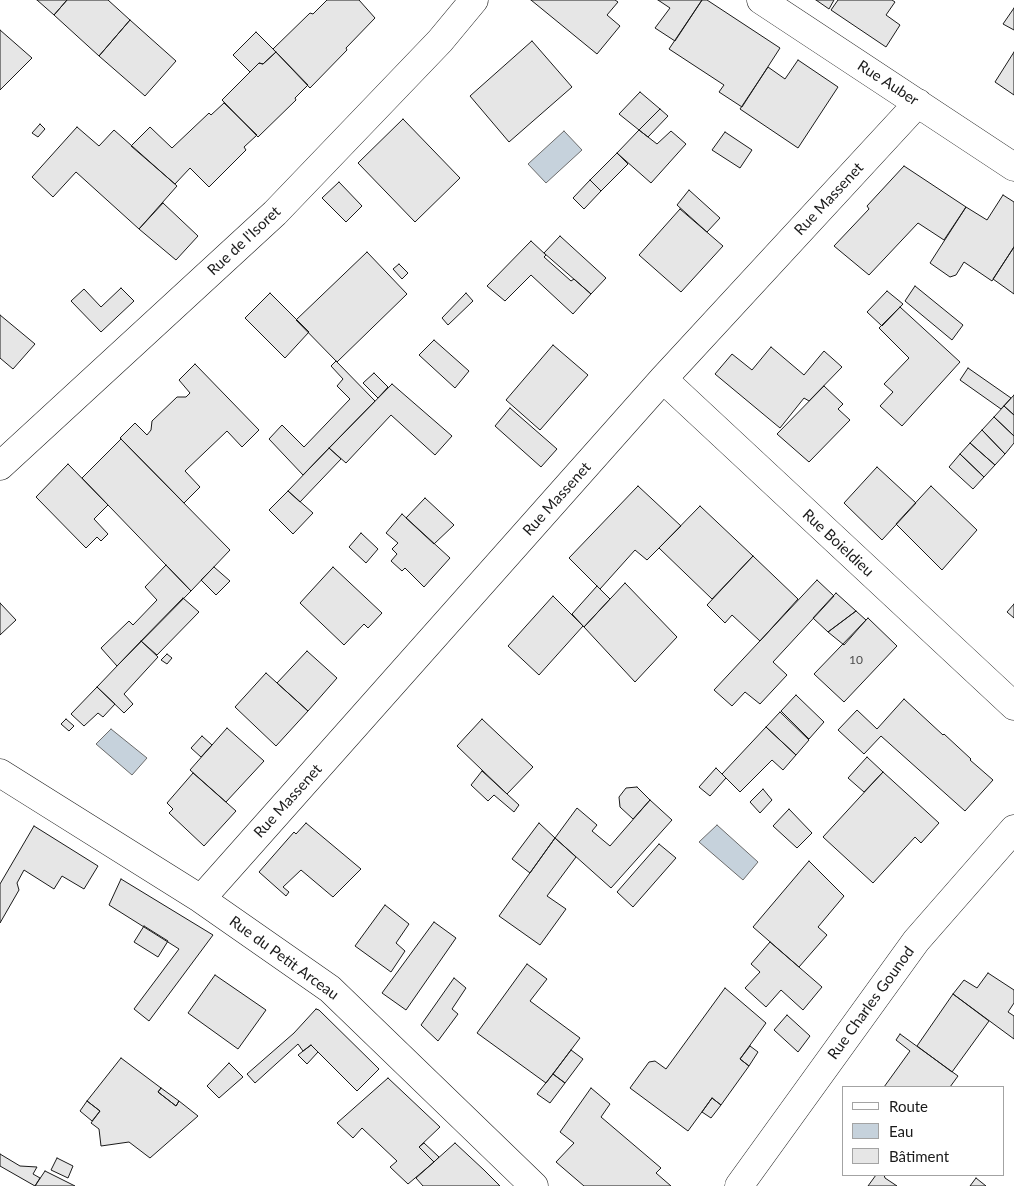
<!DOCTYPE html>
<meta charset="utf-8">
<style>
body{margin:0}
#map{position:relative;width:1014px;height:1186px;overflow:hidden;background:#fff;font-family:Lato,sans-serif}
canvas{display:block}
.legend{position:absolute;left:842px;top:1086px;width:162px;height:90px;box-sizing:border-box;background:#fff;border:1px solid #a3a3a3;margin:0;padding:6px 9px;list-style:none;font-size:15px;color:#1a1a1a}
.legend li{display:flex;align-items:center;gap:10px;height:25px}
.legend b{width:25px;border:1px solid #a3a3a3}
</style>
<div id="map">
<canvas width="1014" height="1186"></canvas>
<ul class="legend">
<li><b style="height:6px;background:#fff"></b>Route</li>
<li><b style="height:14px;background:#c6d2dc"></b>Eau</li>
<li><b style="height:14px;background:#e6e6e6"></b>Bâtiment</li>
</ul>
</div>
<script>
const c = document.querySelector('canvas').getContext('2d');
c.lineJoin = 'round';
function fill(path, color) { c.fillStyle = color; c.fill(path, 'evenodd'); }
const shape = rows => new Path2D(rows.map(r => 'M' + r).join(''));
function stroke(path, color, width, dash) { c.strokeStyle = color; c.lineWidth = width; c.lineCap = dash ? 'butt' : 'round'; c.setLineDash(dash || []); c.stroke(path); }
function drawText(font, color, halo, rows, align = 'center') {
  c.font = font + ' Lato,sans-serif'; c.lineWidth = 4; c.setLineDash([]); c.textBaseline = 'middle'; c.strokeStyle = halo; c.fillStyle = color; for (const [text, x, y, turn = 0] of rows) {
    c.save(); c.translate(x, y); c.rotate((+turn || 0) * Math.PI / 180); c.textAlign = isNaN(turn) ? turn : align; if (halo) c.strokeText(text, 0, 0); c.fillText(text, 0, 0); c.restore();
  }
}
const water = shape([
 [564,131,582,150,546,183,528,164,564,131],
 [111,729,147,758,132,775,96,744,111,729],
 [717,825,758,862,743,880,699,842,717,825]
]);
const building = shape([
 [37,0,67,0,54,15,37,0],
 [67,0,108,0,130,20,99,56,54,15,67,0],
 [327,0,359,0,375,18,346,48,347,50,310,88,273,49,310,13,313,14,327,0],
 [531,0,615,0,618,2,607,15,620,26,597,54,531,0],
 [658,0,702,0,675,41,655,28,670,8,658,0],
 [702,0,707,0,780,48,742,107,719,92,724,85,669,49,702,0],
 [816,0,834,0,829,9,816,0],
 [838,0,892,0,895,2,886,15,900,25,886,47,831,10,838,0],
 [1014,8,1014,30,1003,24,1014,8],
 [130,20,176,61,145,96,99,56,130,20],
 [0,30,32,58,0,90,0,30],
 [256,32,276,52,263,64,259,63,250,72,233,55,256,32],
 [532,41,572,87,509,142,470,96,532,41],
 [276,52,308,85,295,98,296,100,258,137,222,100,259,63,263,64,276,52],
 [1014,52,1014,95,995,82,1014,52],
 [798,60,838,87,798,148,740,109,768,67,785,79,798,60],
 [640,92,660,109,639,130,619,114,640,92],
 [224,103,257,135,244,147,246,150,209,187,190,168,175,184,131,146,150,127,172,148,209,113,211,115,224,103],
 [660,109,668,116,648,137,639,130,660,109],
 [403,119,460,178,415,222,358,163,403,119],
 [40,124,45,129,38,137,32,133,40,124],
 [77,127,99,146,114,130,177,186,139,229,76,172,53,197,32,177,77,127],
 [639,130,657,144,671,131,686,144,651,183,617,153,639,130],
 [725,132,752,150,740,168,712,150,725,132],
 [617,153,628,164,601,191,590,180,617,153],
 [904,166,966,207,944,240,918,223,869,275,834,246,869,209,867,206,904,166],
 [590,180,601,191,584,209,573,198,590,180],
 [339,182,362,206,346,222,322,198,339,182],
 [689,190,720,218,707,232,677,205,689,190],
 [1003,195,1014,202,1014,247,992,281,964,262,956,275,950,277,930,263,966,207,987,220,1003,195],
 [163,203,198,236,176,260,139,229,163,203],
 [680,209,723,246,681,292,639,255,680,209],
 [560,236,606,278,591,294,544,253,560,236],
 [531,241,546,255,544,257,571,281,574,279,591,294,573,314,531,275,505,301,487,286,531,241],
 [1014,247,1014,294,993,279,1014,247],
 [367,252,407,294,337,362,296,320,367,252],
 [399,264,408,273,402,279,393,269,399,264],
 [915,286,963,325,952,340,905,301,915,286],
 [121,288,134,301,101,332,71,301,84,289,101,307,121,288],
 [887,291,903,304,882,326,867,312,887,291],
 [270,293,309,332,285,358,245,318,270,293],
 [466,293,473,301,448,325,442,318,466,293],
 [900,307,960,362,902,426,880,406,893,392,884,384,909,358,879,328,900,307],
 [0,315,35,344,13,369,0,358,0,315],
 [434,340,469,371,455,388,419,355,434,340],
 [553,345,588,375,540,430,506,400,553,345],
 [771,347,804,375,824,351,842,367,809,401,804,398,780,428,715,374,732,354,752,370,771,347],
 [336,361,375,401,303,475,269,439,282,425,304,447,350,399,337,386,343,379,331,366,336,361],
 [195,364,259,430,242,447,227,431,185,471,200,487,184,503,120,438,135,423,147,435,151,430,152,421,177,397,186,397,190,393,179,380,195,364],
 [968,368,1011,398,1001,409,960,380,968,368],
 [374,373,388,387,378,398,363,383,374,373],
 [392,384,452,436,435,455,391,415,346,463,329,448,392,384],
 [824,386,843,404,838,409,850,420,809,462,777,434,824,386],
 [1014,395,1014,415,1004,406,1014,395],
 [1004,406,1014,415,1014,436,994,417,1004,406],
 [510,408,557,449,541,467,495,426,510,408],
 [994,417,1014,436,1014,443,1005,454,982,430,994,417],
 [982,430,1005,454,995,465,970,443,982,430],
 [121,439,230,550,191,591,82,478,121,439],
 [970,443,995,465,984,477,960,454,970,443],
 [329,448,341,459,300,502,288,491,329,448],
 [960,454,984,477,973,489,949,467,960,454],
 [68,464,108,505,94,519,108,534,101,541,97,537,86,548,36,497,68,464],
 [877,467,916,503,882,540,844,503,877,467],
 [638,486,681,526,647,560,635,550,600,589,569,558,638,486],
 [931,486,977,530,942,570,896,524,931,486],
 [288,491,313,513,293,534,269,510,288,491],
 [425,498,454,525,434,544,406,518,425,498],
 [700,506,753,556,712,599,659,548,700,506],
 [402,514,450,558,424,587,405,568,402,571,391,561,397,554,392,549,398,543,386,533,402,514],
 [361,533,378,549,366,563,349,547,361,533],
 [753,556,798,599,760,641,732,615,725,623,707,605,753,556],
 [166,565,191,591,117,666,101,648,129,621,133,625,157,600,145,587,166,565],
 [214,567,230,581,216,595,201,580,214,567],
 [333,567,382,613,368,628,364,624,344,645,300,603,333,567],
 [817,580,834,596,773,662,787,675,760,704,745,692,732,706,714,690,817,580],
 [625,583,677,637,635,682,584,627,625,583],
 [597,586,610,599,584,627,572,614,597,586],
 [836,593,856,611,828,632,813,618,836,593],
 [553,596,583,626,539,675,508,646,553,596],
 [183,598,199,612,157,655,141,641,183,598],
 [0,603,16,620,0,635,0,603],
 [1014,604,1014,618,1007,612,1014,604],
 [856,611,866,620,844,645,828,632,856,611],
 [868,618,897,646,844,702,814,674,868,618],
 [141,641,158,657,124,694,133,704,124,713,97,687,141,641],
 [307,651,337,678,308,711,277,683,307,651],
 [167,654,172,658,167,664,161,660,167,654],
 [266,673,308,711,276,746,235,707,266,673],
 [97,687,115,704,103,717,98,713,84,726,71,714,97,687],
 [796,695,824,722,809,739,781,711,796,695],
 [904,699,943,735,944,734,971,759,970,760,993,780,965,811,881,736,864,754,838,730,857,710,877,729,904,699],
 [780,712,809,740,796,755,766,727,780,712],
 [66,719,74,726,69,731,61,724,66,719],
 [482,719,533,767,507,794,457,746,482,719],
 [766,727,796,755,783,770,772,760,740,792,722,774,766,727],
 [227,728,264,761,226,802,190,770,227,728],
 [202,736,212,745,201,757,191,748,202,736],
 [867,757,883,772,864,792,848,778,867,757],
 [716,768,726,778,710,796,699,787,716,768],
 [482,771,519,805,514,812,494,795,488,801,471,785,482,771],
 [883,772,939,823,921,843,915,837,873,883,823,837,883,772],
 [193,773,236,811,204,846,169,813,173,809,167,803,193,773],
 [637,787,650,800,633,819,620,807,619,797,626,788,637,787],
 [763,789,772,800,760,813,750,802,763,789],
 [650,800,672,820,611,888,555,838,577,808,597,825,592,831,610,846,650,800],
 [789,809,812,833,797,848,773,826,789,809],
 [306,823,361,869,333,897,301,870,283,887,289,892,286,896,259,872,294,832,296,834,306,823],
 [539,823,555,838,530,873,512,859,539,823],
 [34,826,98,866,84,889,62,876,54,889,24,870,17,883,19,890,0,923,0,884,34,826],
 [555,838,576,857,547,896,566,909,540,945,499,916,555,838],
 [659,844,676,858,633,907,617,892,659,844],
 [809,861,844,896,818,927,827,935,799,967,753,927,809,861],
 [121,879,213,935,149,1021,134,1009,179,949,109,905,121,879],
 [385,905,409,924,396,943,405,951,391,972,355,946,385,905],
 [434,922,456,938,406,1010,382,993,434,922],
 [144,926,168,941,158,957,134,942,144,926],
 [770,942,822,987,803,1010,781,990,766,1007,745,988,760,972,751,964,770,942],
 [527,964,547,979,530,1001,580,1038,546,1083,477,1033,527,964],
 [988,973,1014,990,1014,1003,1008,1012,1014,1016,1014,1039,953,994,964,980,977,988,988,973],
 [215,975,266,1010,238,1049,188,1013,215,975],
 [454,978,466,988,452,1009,458,1014,438,1041,421,1025,454,978],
 [725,988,766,1023,740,1059,749,1066,721,1105,712,1098,688,1131,630,1088,649,1062,655,1061,666,1069,725,988],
 [953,994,989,1021,952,1072,917,1046,953,994],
 [316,1009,319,1010,379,1069,357,1091,311,1045,303,1051,298,1044,255,1083,247,1074,294,1033,316,1009],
 [787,1015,810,1036,798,1052,774,1030,787,1015],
 [900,1034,958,1076,950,1087,884,1087,910,1051,896,1040,900,1034],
 [311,1045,318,1052,307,1064,298,1055,311,1045],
 [750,1046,758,1052,749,1066,740,1059,750,1046],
 [571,1050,583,1059,565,1083,553,1074,571,1050],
 [121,1058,161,1088,158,1092,176,1106,179,1101,198,1116,150,1158,129,1142,101,1146,99,1129,91,1123,100,1111,87,1101,121,1058],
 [229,1063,243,1077,219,1098,207,1086,229,1063],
 [553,1074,565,1083,550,1103,537,1094,553,1074],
 [388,1078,440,1127,419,1147,434,1162,408,1184,390,1167,397,1161,362,1128,353,1138,337,1123,388,1078],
 [161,1088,179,1101,176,1106,158,1092,161,1088],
 [591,1088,610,1104,601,1117,661,1168,656,1173,671,1186,584,1186,556,1162,574,1143,560,1132,591,1088],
 [712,1098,721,1105,711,1118,702,1112,712,1098],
 [87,1101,100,1111,92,1121,80,1111,87,1101],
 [424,1143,439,1157,434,1162,419,1147,424,1143],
 [455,1143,484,1170,500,1186,423,1186,416,1178,455,1143],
 [0,1154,20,1166,37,1167,33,1174,40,1178,35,1186,0,1166,0,1154],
 [57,1158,73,1166,68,1178,51,1170,57,1158],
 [45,1171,75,1186,35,1186,45,1171],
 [876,1175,884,1175,885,1178,897,1186,868,1186,876,1175],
 [976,1178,986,1186,970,1186,976,1178]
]);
const street = shape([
 [761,0,1014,167],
 [663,379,1014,706],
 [0,466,275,213,440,41,474,0],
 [0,773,201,899,330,989,534,1186],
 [201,899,663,379,918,103],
 [739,1186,916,941,1014,829]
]);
const numberNames = [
 ["10",856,660]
];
const streetNames = [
 ["Rue Auber",888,83,33],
 ["Rue Massenet",829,199,-47],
 ["Rue de l'Isoret",244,241,-43],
 ["Rue Massenet",557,499,-48],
 ["Rue Boieldieu",838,543,43],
 ["Rue Massenet",288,801,-48],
 ["Rue du Petit Arceau",284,958,36],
 ["Rue Charles Gounod",871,1003,-54]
];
fill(water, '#c6d2dc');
stroke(water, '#6a6a6a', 1);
fill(building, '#e6e6e6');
stroke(building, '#1a1a1a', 1);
stroke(street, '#1a1a1a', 29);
stroke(street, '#fff', 28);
drawText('12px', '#4d4d4d', null, numberNames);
drawText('15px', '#1a1a1a', '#fff', streetNames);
</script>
